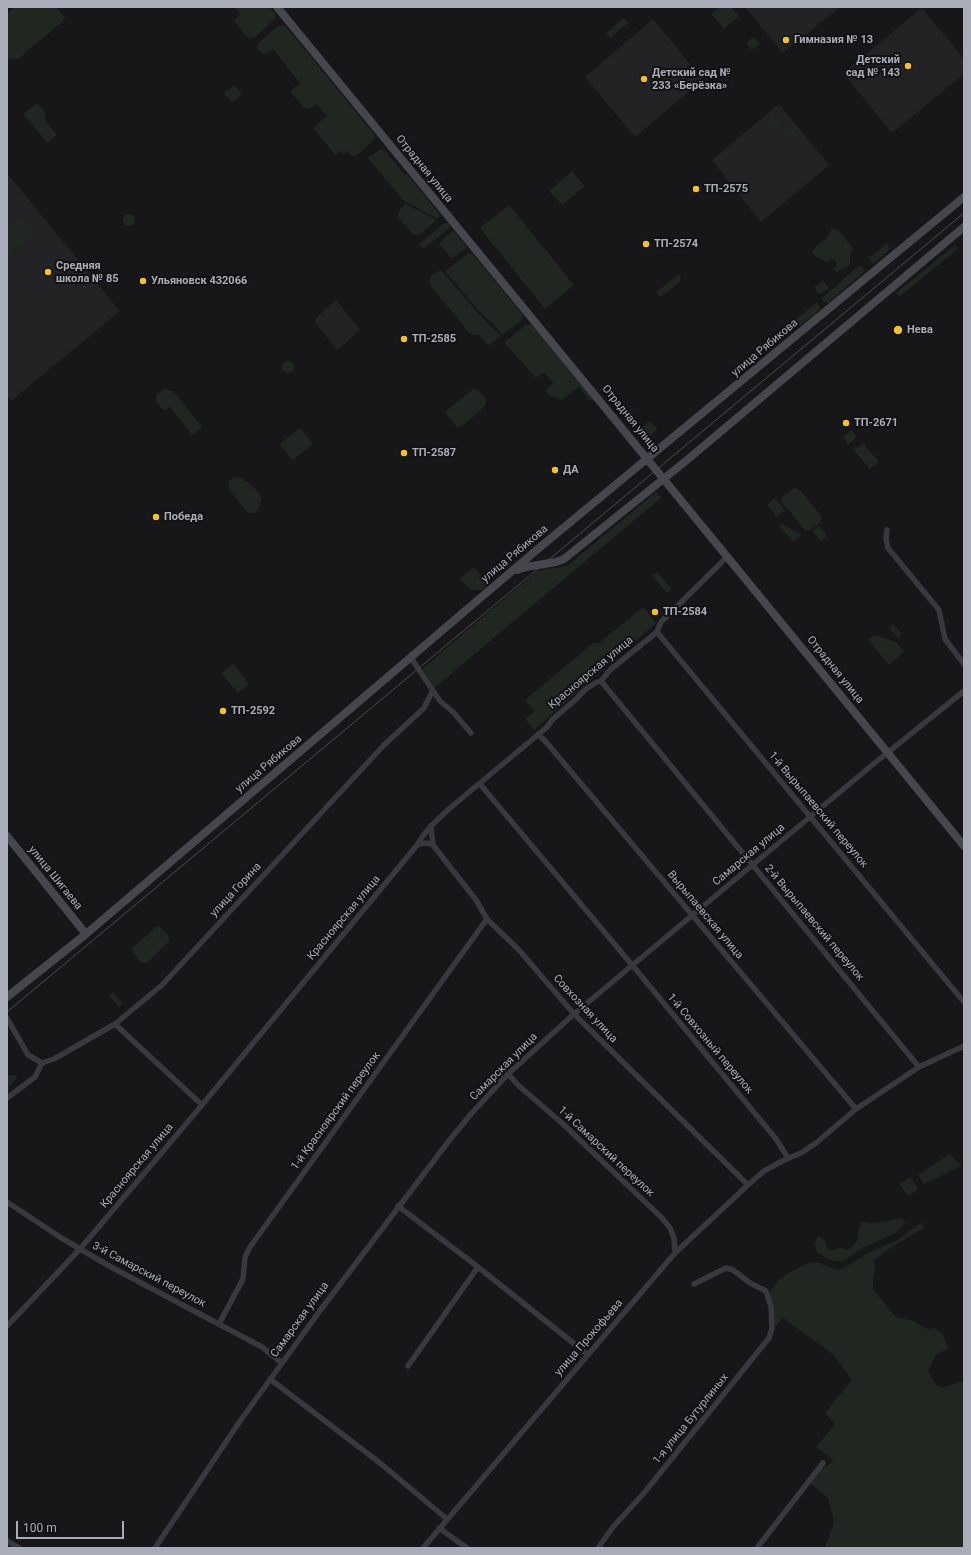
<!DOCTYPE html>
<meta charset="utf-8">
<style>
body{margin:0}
#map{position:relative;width:971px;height:1555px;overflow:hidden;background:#171719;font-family:Roboto,sans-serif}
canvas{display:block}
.frame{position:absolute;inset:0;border:8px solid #a9adb9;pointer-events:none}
.scale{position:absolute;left:16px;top:1521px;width:108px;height:18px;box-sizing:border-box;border:2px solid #a9adb9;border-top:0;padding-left:5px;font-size:12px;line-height:14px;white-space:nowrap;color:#a9adb9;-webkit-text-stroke:3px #121214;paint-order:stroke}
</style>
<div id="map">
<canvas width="971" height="1555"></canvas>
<div class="frame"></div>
<div class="scale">100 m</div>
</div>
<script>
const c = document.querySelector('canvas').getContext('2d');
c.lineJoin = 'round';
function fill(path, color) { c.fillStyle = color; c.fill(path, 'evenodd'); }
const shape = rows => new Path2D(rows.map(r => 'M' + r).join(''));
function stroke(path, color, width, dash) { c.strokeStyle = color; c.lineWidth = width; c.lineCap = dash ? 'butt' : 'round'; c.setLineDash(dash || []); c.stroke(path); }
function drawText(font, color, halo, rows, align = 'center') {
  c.font = font + ' Roboto,sans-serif'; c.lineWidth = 4; c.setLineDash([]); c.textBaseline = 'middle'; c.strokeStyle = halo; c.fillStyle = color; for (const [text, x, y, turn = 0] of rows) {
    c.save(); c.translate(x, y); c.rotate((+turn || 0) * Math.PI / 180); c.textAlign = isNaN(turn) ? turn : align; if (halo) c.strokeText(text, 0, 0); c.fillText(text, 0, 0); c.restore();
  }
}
const built = shape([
 [745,7,840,7,783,53],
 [922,8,964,59,964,74,892,133,843,73],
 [653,19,703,80,635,137,585,77],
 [779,104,829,165,761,222,712,160],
 [7,173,120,311,11,401,7,396],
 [336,300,360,330,337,350,315,322,317,317]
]);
const green = shape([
 [15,7,56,7,65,17,63,21,18,59,7,58,7,13],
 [235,7,270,7,276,15,275,19,255,37,249,38,245,35,234,21,240,14],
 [719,7,731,7,739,16,724,29,711,14],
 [624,18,628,23,610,38,606,33],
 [283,25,288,29,374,134,375,138,372,142,356,156,351,156,348,151,344,154,341,151,335,155,313,128,327,116,317,104,310,109,304,108,290,91,300,83,273,49,264,54,260,52,257,49,258,43,278,26],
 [754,37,760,44,752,50,746,43],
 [234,85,242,94,232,103,224,93],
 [37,103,47,115,44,118,57,135,47,143,23,114],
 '768 123a6 6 0 1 1 12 0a6 6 0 1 1-12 0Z',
 '783.5 132a5.5 5.5 0 1 1 11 0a5.5 5.5 0 1 1-11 0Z',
 [381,149,386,152,405,175,407,174,439,213,440,215,438,219,404,201,368,158,379,150],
 [572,171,585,186,562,205,549,191],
 [406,204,437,220,419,235,414,235,400,220,398,215,400,209],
 [509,205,574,285,545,309,480,228],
 '123 220a6 6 0 1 1 12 0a6 6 0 1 1-12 0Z',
 [21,217,34,234,7,256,7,229],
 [444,223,448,223,451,227,423,249,419,244],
 [835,229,840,232,853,249,850,254,850,265,837,272,834,270,837,263,835,260,832,259,827,262,815,256,812,252,817,245,825,240,831,230],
 [452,231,454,231,467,247,452,259,439,243],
 [887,243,889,246,889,250,873,264,869,258],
 [955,245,958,249,899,297,896,293],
 [469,253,473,254,523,315,521,321,502,335,495,326,479,311,445,271],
 [860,265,865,271,828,303,824,302,821,299],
 [438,271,442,271,478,313,501,336,488,346,480,335,470,334,431,286,429,282,431,276],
 [679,274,681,277,680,282,662,296,660,296,656,292],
 [823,281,829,288,820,295,814,288],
 [817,302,820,307,820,309,800,326,793,322],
 [531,324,593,399,590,401,579,387,562,400,550,396,545,390,553,383,544,372,536,378,504,342,526,325],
 '282 367a6 6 0 1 1 12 0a6 6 0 1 1-12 0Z',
 [164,389,173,391,202,427,192,435,170,407,165,410,161,408,156,401,157,394],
 [473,389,478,390,486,399,486,403,484,407,462,426,457,427,446,414,446,411],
 [650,421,657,429,650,436,642,427],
 [300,428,313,444,294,459,292,460,281,446,280,444],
 [852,430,857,437,848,444,843,437],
 [863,443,879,462,870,469,854,450],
 [234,477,241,478,253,486,262,498,259,509,255,513,250,513,246,511,228,488,229,481],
 [796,488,800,490,822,517,820,523,809,531,804,529,781,501,783,496,793,489],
 [656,492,661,498,434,688,422,669,537,571,567,566],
 [775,498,785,510,777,517,767,505],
 [782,524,802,535,793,542,780,526],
 [819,526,827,536,821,541,813,531],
 [474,567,487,584,487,586,482,590,471,590,459,579],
 [657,572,672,589,667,593,652,576],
 [643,607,656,623,534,730,525,719,534,711,525,700,593,643,599,643],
 [893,624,902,634,898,638,889,628],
 [874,635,896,642,904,652,889,665,868,640],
 [234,664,249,684,238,693,222,674,223,672],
 [157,926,161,928,168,935,169,941,147,963,142,963,132,952,132,948],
 [113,992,123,1004,119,1007,109,996],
 [15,1075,17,1077,15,1080,10,1086,7,1092,7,1076],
 [950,1154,961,1166,924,1184,918,1175],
 [911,1177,918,1190,908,1196,900,1184],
 [901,1218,905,1222,904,1225,895,1233,863,1248,842,1261,833,1261,818,1253,816,1250,815,1242,818,1236,825,1240,828,1249,832,1250,842,1248,847,1250,852,1247,858,1239,858,1230,861,1223,864,1222,876,1223],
 [921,1222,924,1228,892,1247,874,1260,875,1269,873,1278,873,1289,896,1317,914,1321,926,1329,935,1328,942,1333,947,1344,947,1349,936,1355,928,1371,936,1385,941,1388,964,1381,964,1497,962,1502,964,1504,964,1548,825,1548,834,1523,828,1498,810,1483,820,1470,834,1461,816,1447,835,1424,825,1413,852,1380,833,1354,787,1321,783,1318,775,1326,770,1294,771,1290,778,1281,788,1273,810,1262,819,1263,838,1270,842,1269,870,1252,898,1240]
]);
const street = shape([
 [887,530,886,539,888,548,939,610,945,639,964,664],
 [657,632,964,1002],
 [411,658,440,701,453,712,471,733],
 [601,681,919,1067],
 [538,734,546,742,856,1109],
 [480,784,633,966,776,1139,788,1158],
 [431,826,433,845],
 [418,844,427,843,433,845,476,900,487,919,519,950,574,1014,748,1185],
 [7,1018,28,1055,42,1063],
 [115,1024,202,1105],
 [508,1074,519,1086,563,1124,662,1218,670,1228,674,1238,675,1253],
 [7,1098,35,1077,42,1063,54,1059,115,1024,162,985,384,745,424,708,432,692],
 [7,1202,63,1239,111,1267,262,1347,282,1363],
 [398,1206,478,1267,587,1354],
 [219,1324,243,1279,245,1257,250,1247,487,919],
 [7,1326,80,1249,202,1105,418,844,422,837,431,826,450,808,546,728,553,719,575,700,586,689,595,683,601,681,610,670,657,632,661,622,728,556],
 [408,1366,478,1267],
 [270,1379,380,1463,447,1519],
 [439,1528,467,1548],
 [7,1541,19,1548],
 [155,1548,238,1424,319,1312,448,1142,471,1114,508,1074,574,1014,871,766,964,691],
 [423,1548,675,1253,748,1185,764,1171,782,1161,801,1153,816,1143,856,1109,919,1067,964,1046],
 [598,1548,613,1527,644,1493,769,1338,772,1328,771,1307,766,1291,750,1283,733,1270,726,1268,694,1284],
 [757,1548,823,1463]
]);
const secondary = shape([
 [277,7,964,846],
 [517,570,526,567,556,562,564,559,687,460,964,227],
 [7,836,86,934],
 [7,997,86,934,539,548,964,197]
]);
const tram = shape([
 [7,1012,964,213]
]);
const markers = [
 [786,40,4,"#f1c036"],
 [908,66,4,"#f1c036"],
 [644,79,4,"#f1c036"],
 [696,189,4,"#f1c036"],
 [646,244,4,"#f1c036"],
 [48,272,4,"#f1c036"],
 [143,281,4,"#f1c036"],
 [898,330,5,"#f1c036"],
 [404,339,4,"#f1c036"],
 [846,423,4,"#f1c036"],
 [404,453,4,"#f1c036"],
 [555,470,4,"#f1c036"],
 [156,517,4,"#f1c036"],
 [655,612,4,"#f1c036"],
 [223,711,4,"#f1c036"]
];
const poiNames = [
 ["Гимназия № 13",794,40],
 ["Детский",900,60,"right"],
 ["сад № 143",900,73,"right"],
 ["Детский сад №",652,73],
 ["233 «Берёзка»",652,86],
 ["ТП-2575",704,189],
 ["ТП-2574",654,244],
 ["Средняя",56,266],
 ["школа № 85",56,279],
 ["Ульяновск 432066",151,281],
 ["Нева",907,330],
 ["ТП-2585",412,339],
 ["ТП-2671",854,423],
 ["ТП-2587",412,453],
 ["ДА",563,470],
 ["Победа",164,517],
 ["ТП-2584",663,612],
 ["ТП-2592",231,711]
];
const streetNames = [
 ["Отрадная улица",424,169,51],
 ["улица Рябикова",765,348,-40],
 ["Отрадная улица",630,419,51],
 ["улица Рябикова",515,554,-40],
 ["Отрадная улица",835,670,51],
 ["Красноярская улица",591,673,-40],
 ["улица Рябикова",269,764,-40],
 ["1-й Вырыпаевский переулок",818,810,50],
 ["Самарская улица",749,855,-40],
 ["улица Шигаева",55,878,51],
 ["улица Горина",236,890,-47],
 ["Вырыпаевская улица",705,915,50],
 ["Красноярская улица",344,918,-50],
 ["2-й Вырыпаевский переулок",814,923,50],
 ["Совхозная улица",585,1009,47],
 ["1-й Совхозный переулок",710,1044,50],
 ["Самарская улица",504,1067,-45],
 ["1-й Красноярский переулок",336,1111,-54],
 ["1-й Самарский переулок",606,1152,43],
 ["Красноярская улица",137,1166,-50],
 ["3-й Самарский переулок",149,1275,28],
 ["Самарская улица",300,1320,-54],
 ["улица Прокофьева",589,1338,-49],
 ["1-я улица Бутурлиных",691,1419,-51]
];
fill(built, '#232326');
fill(green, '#1f2720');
stroke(street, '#38383e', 5.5);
stroke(secondary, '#46474e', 8);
stroke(tram, '#4b4c53', 1);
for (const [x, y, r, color] of markers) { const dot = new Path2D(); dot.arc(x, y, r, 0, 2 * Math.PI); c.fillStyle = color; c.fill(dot); stroke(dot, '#121214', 1.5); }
drawText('bold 11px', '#a9adb9', '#121214', poiNames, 'left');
drawText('11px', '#a9adb9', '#121214', streetNames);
</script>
